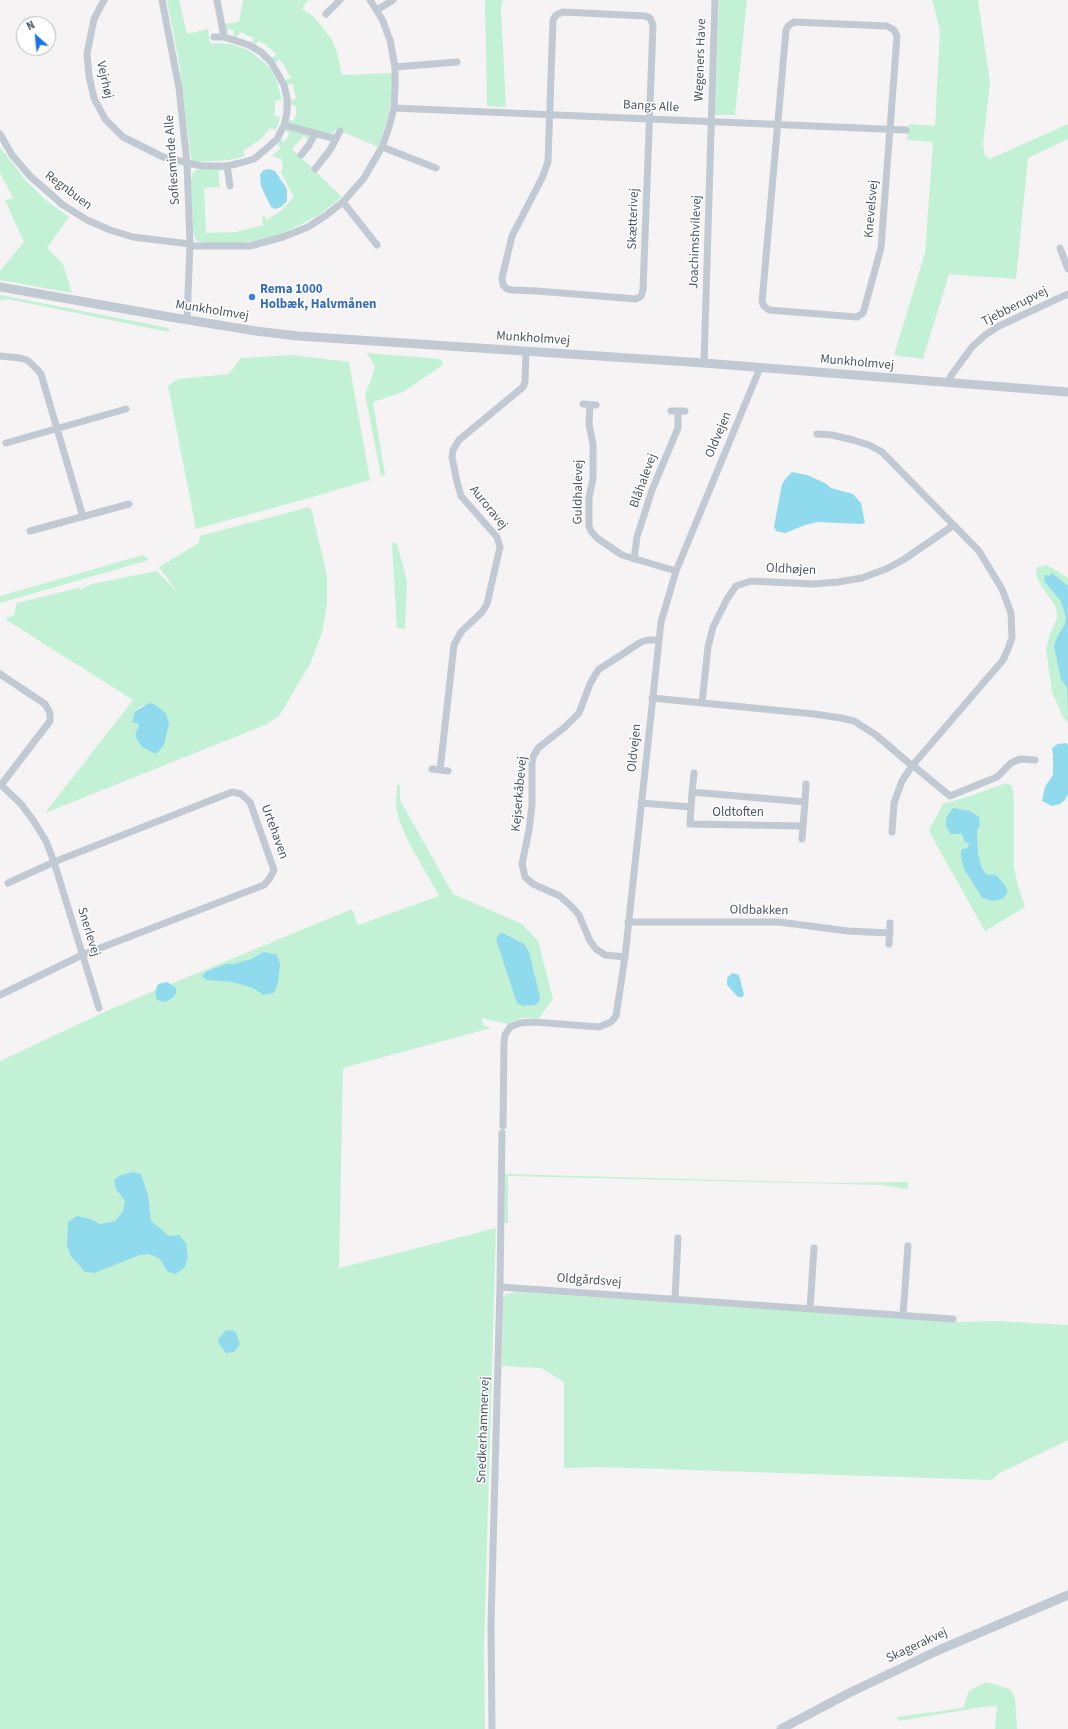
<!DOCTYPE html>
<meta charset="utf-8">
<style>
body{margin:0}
#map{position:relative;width:1068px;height:1729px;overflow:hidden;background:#f5f3f3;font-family:"Source Sans 3",sans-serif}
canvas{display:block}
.north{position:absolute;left:16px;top:16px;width:40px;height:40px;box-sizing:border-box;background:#fff;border:1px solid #b7bbc0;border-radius:50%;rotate:333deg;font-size:11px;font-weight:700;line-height:16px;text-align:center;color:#4a5661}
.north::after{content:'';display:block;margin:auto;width:14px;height:18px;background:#1a73e8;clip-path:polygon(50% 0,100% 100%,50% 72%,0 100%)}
</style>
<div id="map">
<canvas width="1068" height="1729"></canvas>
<div class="north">N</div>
</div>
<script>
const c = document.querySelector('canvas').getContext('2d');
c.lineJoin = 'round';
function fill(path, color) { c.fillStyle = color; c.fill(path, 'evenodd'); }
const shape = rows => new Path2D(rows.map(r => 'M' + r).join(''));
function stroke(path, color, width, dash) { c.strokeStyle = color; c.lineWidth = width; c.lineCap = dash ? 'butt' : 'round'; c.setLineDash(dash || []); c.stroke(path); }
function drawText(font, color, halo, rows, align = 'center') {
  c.font = font + ' "Source Sans 3",sans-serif'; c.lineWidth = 3; c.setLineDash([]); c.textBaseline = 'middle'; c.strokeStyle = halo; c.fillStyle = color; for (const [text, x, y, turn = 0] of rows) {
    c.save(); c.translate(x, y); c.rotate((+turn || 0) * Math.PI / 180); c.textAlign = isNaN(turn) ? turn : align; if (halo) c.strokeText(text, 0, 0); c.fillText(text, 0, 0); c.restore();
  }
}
const green = shape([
 [167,0,179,0,187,34,208,29,210,43,231,44,248,50,265,63,272,71,277,82,282,100,275,101,275,116,280,117,278,125,275,130,270,128,261,139,243,151,245,156,229,160,195,162,191,158,180,68],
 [243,0,308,0,302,9,314,17,331,38,337,52,342,75,392,73,391,99,388,116,378,147,336,129,331,135,288,123,288,120,293,121,296,114,296,106,290,105,290,100,296,99,293,84,287,85,285,80,291,78,284,65,279,59,275,63,271,59,276,54,265,44,259,41,255,45,252,43,254,38,240,32,237,37,233,36,234,30,228,29,227,34,223,24,239,22],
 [485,0,503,0,501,9,506,107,487,106],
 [719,0,747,0,735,115,715,115],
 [932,0,978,0,990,83,983,144,985,156,990,159,1068,124,1068,139,1028,158,1016,279,949,274,923,359,894,355,925,253,933,142,907,140,909,124,935,126,940,30],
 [287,129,308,135,310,136,308,139,303,136,292,149,342,197,319,215,280,235,255,241,238,243,207,243,197,241,193,232,191,180,193,173,196,170,222,168,224,170,218,171,220,187,204,188,206,233,236,232,263,225,262,217,265,216,267,220,282,210,294,197,281,173,283,166,281,159,272,156,281,148,276,143,280,139,284,142,288,137,289,133,284,130],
 [0,147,26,181,47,201,69,217,47,248,63,264,72,293,0,280,0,271,24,242,5,200,13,198,0,173],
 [0,295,169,328,169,332,8,299,0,300],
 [367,353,441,359,443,365,403,392,373,402,385,475,381,476,365,394,371,380,375,366],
 [293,355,349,362,370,480,309,498,196,529,168,386,178,379,229,374,241,358],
 [309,507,312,512,327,575,327,604,322,633,310,664,279,716,265,725,45,813,133,700,5,619,14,615,17,603,82,587,78,592,91,584,157,571,178,593,159,567,199,543,200,536],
 [148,703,169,724,164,745,135,736,139,724,138,708],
 [392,543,397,543,407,581,405,629,397,628],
 [143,555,149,560,0,603,0,596],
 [1047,565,1068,578,1068,723,1063,717,1052,692,1046,649,1050,634,1057,619,1056,607,1040,584,1036,575,1037,567],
 [1006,783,1012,786,1014,797,1014,867,1018,886,1025,907,985,931,936,844,929,830,943,804,970,796],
 [980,825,977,831,978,854,982,868,986,874,996,875,993,901,982,898,965,871,967,848,969,844,964,841,962,834],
 [397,785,400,785,400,800,453,894,522,924,538,941,553,999,539,1018,521,1018,508,1024,481,1018,483,1025,491,1028,343,1068,339,1268,496,1228,484,1649,485,1729,0,1729,0,1061,113,1008,352,909,358,925,439,896,409,843,399,820,396,807],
 [505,1174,833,1183,908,1182,908,1189,882,1185,508,1176,508,1223,504,1223],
 [516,1292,955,1322,998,1321,1068,1325,1068,1440,998,1474,992,1480,599,1467,564,1468,564,1382,541,1368,502,1366,503,1298,506,1294],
 [986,1682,1010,1689,1015,1698,1017,1729,995,1729,997,1706,983,1707,898,1721,897,1717,963,1708,969,1691]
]);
const water = shape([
 [269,169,275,171,287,189,287,201,281,207,275,209,271,207,261,186,260,174,264,170],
 [792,472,807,475,825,483,831,488,853,494,861,503,865,523,861,524,818,522,805,525,785,533,776,531,774,527,782,484,787,477],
 [1052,573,1068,586,1068,713,1067,688,1061,679,1054,646,1058,635,1065,624,1066,618,1064,610,1060,600,1044,581,1045,575,1049,576],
 [148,703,154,704,166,713,169,724,164,745,156,754,142,747,135,736,139,724,132,722,135,712],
 [1066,743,1068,745,1068,794,1065,800,1060,804,1052,806,1042,801,1045,787,1053,775,1053,755,1052,748,1058,744],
 [953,808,970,811,979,817,980,825,977,831,978,854,982,868,986,874,996,875,1004,884,1008,891,1003,899,993,901,982,898,965,871,961,857,961,850,967,848,969,844,964,841,962,834,951,834,946,826,946,818],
 [503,933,524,944,529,952,540,997,539,1002,535,1005,523,1006,517,1003,496,939,499,934],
 [264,952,277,955,280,964,278,983,274,993,264,995,253,988,233,982,207,980,202,976,207,971,226,964,234,964,251,959],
 [732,973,739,975,744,995,742,997,738,997,727,985,727,978],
 [167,982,176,988,176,993,174,997,165,1002,157,1000,155,992,158,984],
 [133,1172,141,1174,148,1195,151,1221,169,1236,179,1235,186,1243,188,1257,185,1267,176,1274,168,1272,159,1258,149,1254,140,1255,94,1273,85,1272,71,1256,67,1246,68,1222,77,1216,90,1219,100,1224,115,1221,123,1211,125,1201,116,1189,114,1180,121,1175],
 [226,1330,235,1331,240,1344,234,1352,226,1353,219,1344,218,1340]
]);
const minor = shape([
 [104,0,94,19,87,54,89,76,94,98,105,119,123,137,163,157,201,166,227,166,240,163,254,159,266,149,277,139,284,125,287,113,287,98,284,85,271,62,261,52,249,45,224,37,214,37],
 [162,0,179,88,187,163,190,244,187,320],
 [217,0,224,37],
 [377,10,393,0],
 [563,12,645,16,650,18,653,25,643,290,641,296,636,299,537,291,512,290,507,289,503,285,502,278,512,236,542,178,548,162,553,20,556,15,563,12],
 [326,14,340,0],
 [794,22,887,26,894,30,897,36,881,248,864,310,863,313,857,317,769,310,764,306,762,302,786,30,789,25,794,22],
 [395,67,457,62],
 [394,108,906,130],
 [284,125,336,139],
 [0,134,12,155,30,176,63,205,87,220,110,230,133,237,190,244],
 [382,147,436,168],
 [301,155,309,145,315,134],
 [227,166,230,186],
 [315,169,330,150,340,131],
 [343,202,377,245],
 [190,246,250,246,283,237,308,227,325,216,343,202,364,178,382,147,389,127,394,108,395,86,395,67,390,40,382,19,370,0],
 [1060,248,1068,269],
 [0,356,20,358,27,360,36,368,41,374,83,517],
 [704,363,715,0],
 [949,383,950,377,972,347,985,335,999,326,1068,294],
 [583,404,596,405],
 [590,405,589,424,593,444,593,479,589,497,589,526,591,531,597,538,622,555,676,571],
 [671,411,685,411],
 [817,434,832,435,853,440,869,445,882,452,979,551,1002,589,1011,613,1012,638,1008,649,1003,660,912,766,902,781,894,803,892,832],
 [6,443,126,409],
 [30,531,129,504],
 [634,559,637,537,652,490,678,428,678,411],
 [0,674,45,704,50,713,50,721,1,785],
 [652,698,814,714,841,718,854,721,876,735,910,764,916,768,950,796,997,777,1011,763,1020,759,1035,760],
 [702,703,708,647,713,627,727,599,736,586,751,581,813,584,838,582,862,578,886,569,903,560,954,525],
 [432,769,448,771],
 [440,770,454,645,461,632,482,612,487,604,500,547,497,537,461,496,457,482,452,457,453,450,459,440,523,387,525,382,526,351],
 [0,784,21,804,33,820,46,841,54,862,99,1008],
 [692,792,694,773],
 [805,802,806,784],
 [641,803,691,807,690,824,803,826,805,802,692,792,691,807],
 [802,839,803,826],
 [628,922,779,922,848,931,890,933],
 [889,944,890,923],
 [625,957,605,955,596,949,590,941,579,915,572,907,560,896,533,884,525,877,522,864,529,830,532,805,532,764,533,757,538,748,565,727,579,713,590,684,598,670,641,642,648,640,658,640],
 [0,995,82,955,264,885,270,878,274,870,250,802,241,794,232,792,54,862,8,883],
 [503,1126,504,1042,505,1035,510,1027,520,1023,534,1022,599,1027,611,1022,616,1016,625,957,661,622,676,571,760,368],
 [500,1287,953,1319],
 [675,1299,678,1238],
 [810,1309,814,1248],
 [903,1315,908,1246],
 [492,1729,491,1624,500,1287,502,1133]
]);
const tertiary = shape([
 [0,287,170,317,256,331,298,336,704,363,1068,392],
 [781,1729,849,1693,939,1650,1068,1595]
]);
const markers = [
 [252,297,4,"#3f7fe0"]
];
const streetNames = [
 ["Wegeners Have",701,60,-88],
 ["Vejrhøj",104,80,77],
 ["Bangs Alle",651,107,3],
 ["Sofiesminde Alle",173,160,-94],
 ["Regnbuen",68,191,37],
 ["Knevelsvej",872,209,-85],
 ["Skætterivej",634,219,-88],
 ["Joachimshvilevej",696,242,-88],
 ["Tjebberupvej",1015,307,-27],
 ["Munkholmvej",212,311,9],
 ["Munkholmvej",533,339,4],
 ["Munkholmvej",857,363,5],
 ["Oldvejen",719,435,-67],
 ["Blåhalevej",644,481,-70],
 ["Guldhalevej",579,492,-89],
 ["Auroravej",488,508,51],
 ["Oldhøjen",791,570,3],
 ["Oldvejen",635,748,-84],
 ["Kejserkåbevej",520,794,-85],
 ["Oldtoften",738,813],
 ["Urtehaven",274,832,70],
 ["Oldbakken",759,911,1],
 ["Snerlevej",88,932,73],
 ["Oldgårdsvej",589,1281,4],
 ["Snedkerhammervej",484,1430,-88],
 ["Skagerakvej",917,1646,-25]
];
const shopNames = [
 ["Rema 1000",260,290],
 ["Holbæk, Halvmånen",260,305]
];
fill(green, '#c3f1d5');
fill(water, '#90daee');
stroke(minor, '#c1cad2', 7);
stroke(tertiary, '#c1cad2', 9);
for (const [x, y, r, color] of markers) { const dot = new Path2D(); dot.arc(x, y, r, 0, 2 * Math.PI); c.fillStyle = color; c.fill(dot); stroke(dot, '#fff', 1.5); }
drawText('13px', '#4a5661', '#fff', streetNames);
drawText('bold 13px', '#366cbe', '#fff', shopNames, 'left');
</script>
